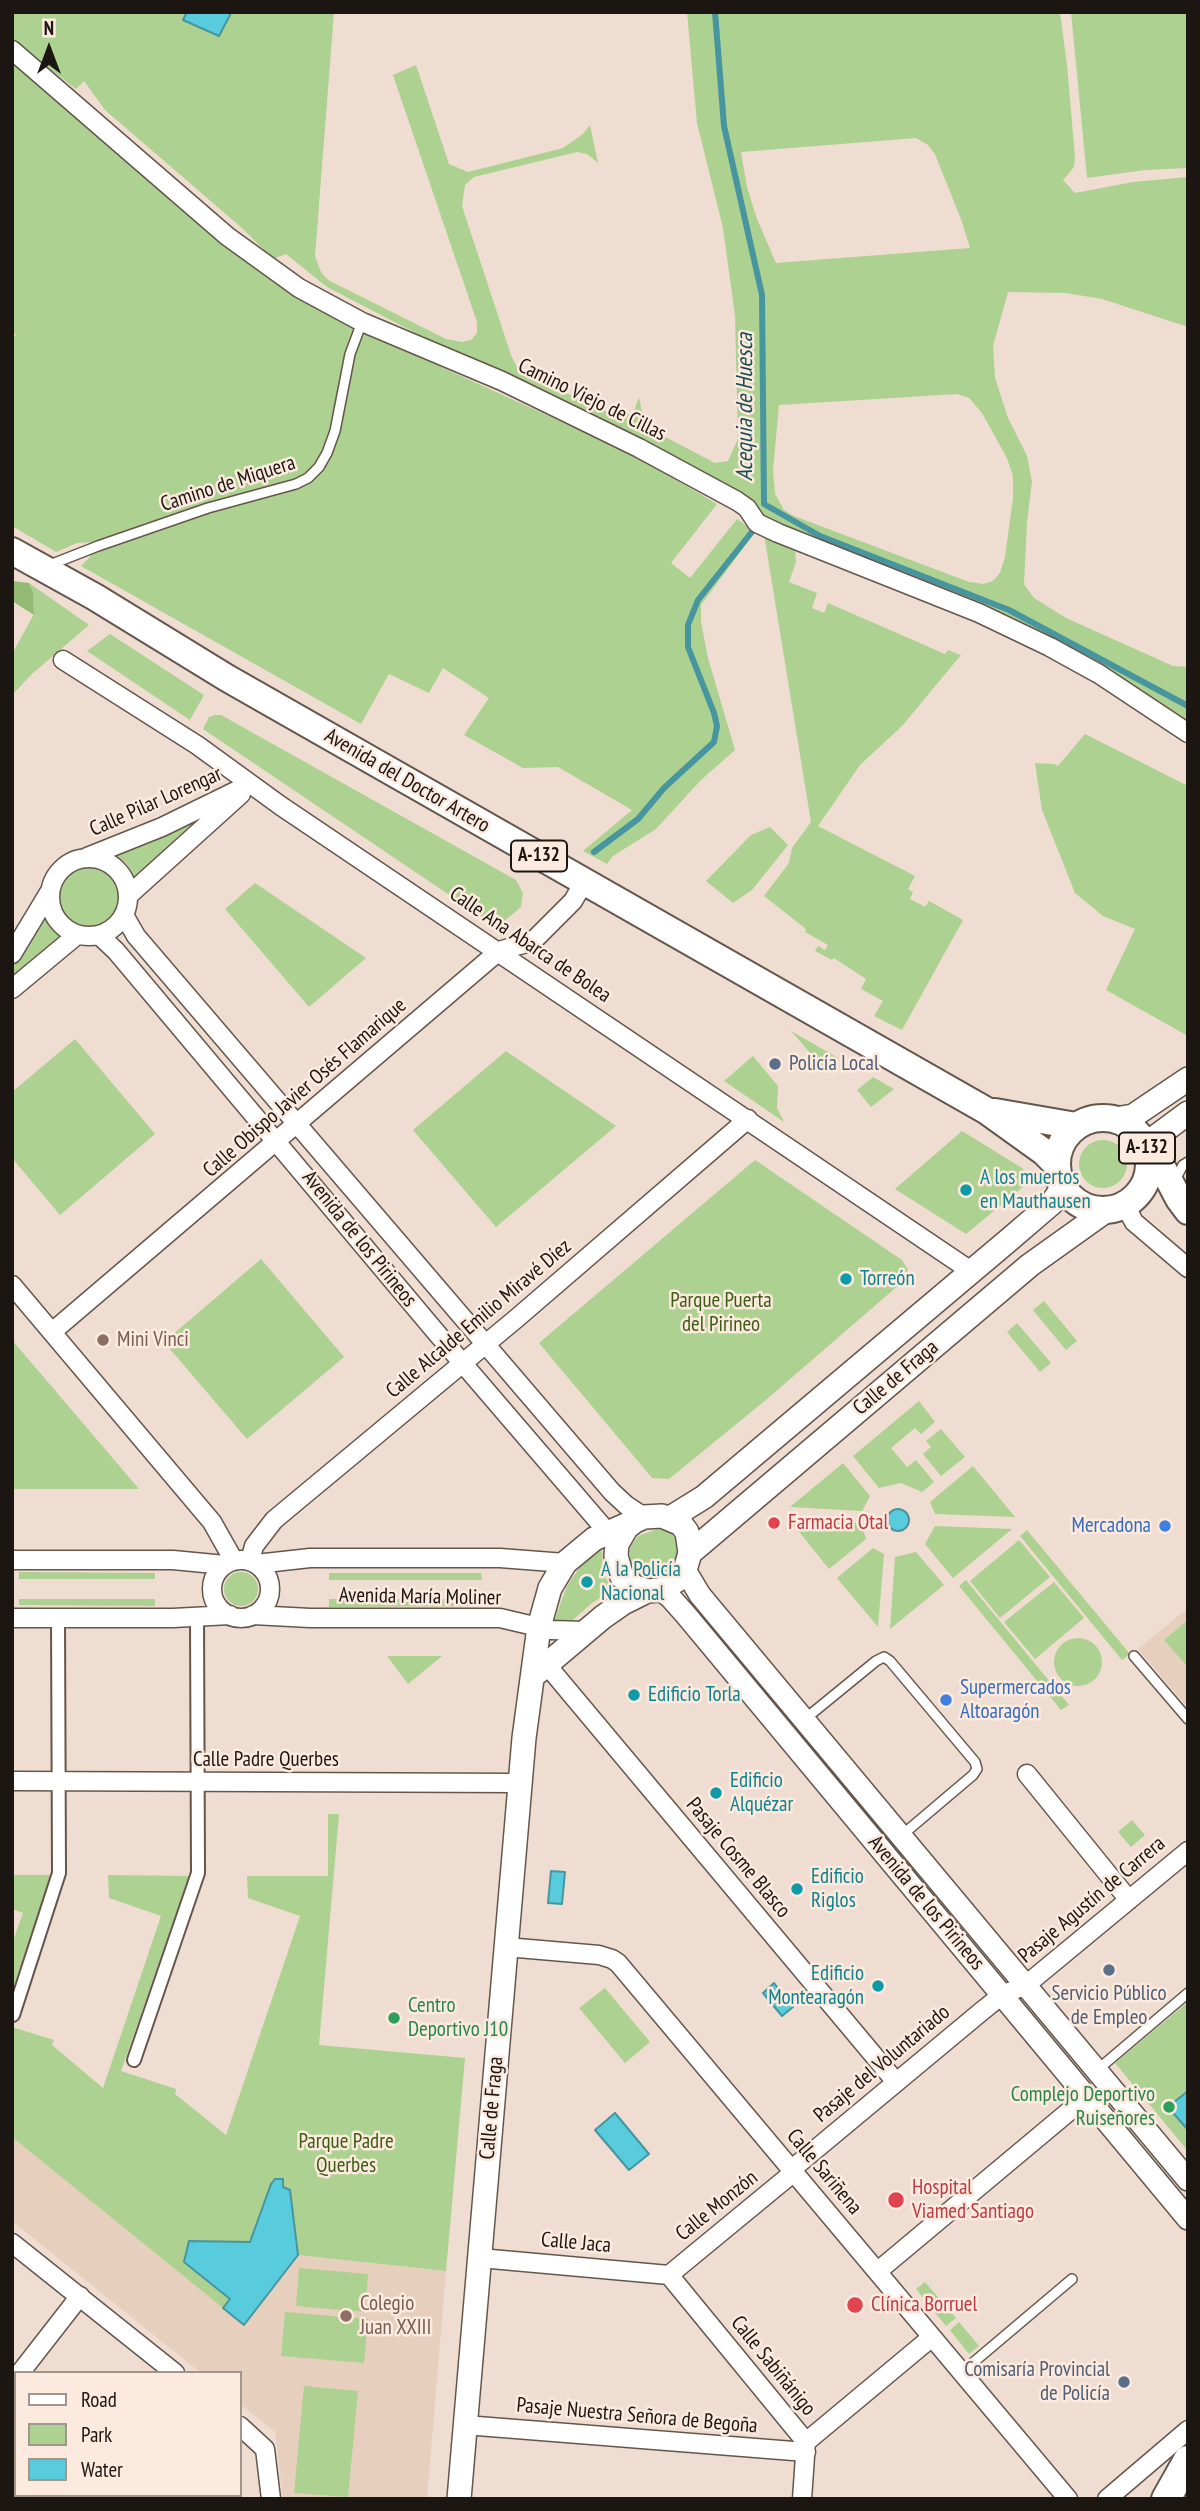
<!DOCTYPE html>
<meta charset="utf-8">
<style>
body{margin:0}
#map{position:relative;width:1200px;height:2511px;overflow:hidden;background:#efddd1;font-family:"PT Sans Narrow",sans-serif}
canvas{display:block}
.frame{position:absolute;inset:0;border:14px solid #1c1612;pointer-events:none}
.legend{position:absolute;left:14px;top:2371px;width:228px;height:126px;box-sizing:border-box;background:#fceade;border:2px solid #a2958c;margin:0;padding:9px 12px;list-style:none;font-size:21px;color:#1c1612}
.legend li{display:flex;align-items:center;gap:14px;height:35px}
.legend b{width:35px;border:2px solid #a2958c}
.north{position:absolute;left:14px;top:14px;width:70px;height:70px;-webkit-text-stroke:5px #fceade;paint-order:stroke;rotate:0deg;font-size:19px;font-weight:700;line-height:28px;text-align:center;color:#1c1612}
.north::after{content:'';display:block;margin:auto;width:24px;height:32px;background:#1c1612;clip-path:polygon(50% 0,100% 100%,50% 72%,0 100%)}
</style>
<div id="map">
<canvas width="1200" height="2511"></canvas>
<div class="frame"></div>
<ul class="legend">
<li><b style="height:9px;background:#fff"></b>Road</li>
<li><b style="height:19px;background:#acd190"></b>Park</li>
<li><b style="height:19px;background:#58ccdc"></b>Water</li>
</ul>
<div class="north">N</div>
</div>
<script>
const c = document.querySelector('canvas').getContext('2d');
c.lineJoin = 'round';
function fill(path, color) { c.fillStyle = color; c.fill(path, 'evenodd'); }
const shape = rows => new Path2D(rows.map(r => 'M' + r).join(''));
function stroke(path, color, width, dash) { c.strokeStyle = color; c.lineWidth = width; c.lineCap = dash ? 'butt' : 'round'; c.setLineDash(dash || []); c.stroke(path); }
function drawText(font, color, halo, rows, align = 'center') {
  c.font = font + ' "PT Sans Narrow",sans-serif'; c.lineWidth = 5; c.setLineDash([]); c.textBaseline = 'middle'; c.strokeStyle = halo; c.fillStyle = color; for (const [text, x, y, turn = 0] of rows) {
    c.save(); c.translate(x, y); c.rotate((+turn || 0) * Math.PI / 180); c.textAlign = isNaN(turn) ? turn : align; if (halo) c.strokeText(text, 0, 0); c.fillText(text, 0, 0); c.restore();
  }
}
const built = shape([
 [1188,1608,1188,1708,1138,1649],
 [12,2137,243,2324,298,2255,446,2271,427,2499,283,2499,275,2432,240,2404,240,2373,201,2373,12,2221]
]);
const green = shape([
 [12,12,334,12,315,256,321,272,328,280,446,339,462,342,471,340,477,333,477,322,393,75,416,65,449,164,468,172,563,148,583,134,590,125,598,163,587,154,577,152,474,177,465,185,462,206,511,355,518,369,532,377,610,413,633,414,639,397,643,418,650,429,715,463,728,461,738,439,735,316,723,228,697,123,687,12,1060,12,1067,65,1075,157,1074,167,1063,180,1075,193,1133,182,1188,177,1188,327,1102,299,1066,293,1008,292,993,346,995,378,1008,418,1027,456,1032,481,1027,522,1024,584,1034,598,1066,618,1173,666,1188,667,1188,722,1149,697,766,519,733,489,627,433,460,356,327,287,286,254,273,259,242,228,105,110,84,81,76,89,12,40],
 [916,138,928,145,935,154,961,219,970,248,776,263,757,219,747,187,741,152],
 [957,394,969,398,982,413,1007,458,1013,476,1013,498,1005,557,1000,573,993,581,983,584,969,582,794,516,784,510,775,494,773,470,779,405],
 [1071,12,1188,12,1188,168,1145,170,1087,178],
 [12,61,187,214,246,262,284,288,342,319,415,355,632,454,717,504,671,563,690,578,737,519,755,532,701,605,701,622,708,658,735,750,701,780,656,829,613,856,607,864,583,851,632,810,558,767,523,768,464,735,489,698,443,668,429,693,389,674,361,724,81,566,90,557,94,542,77,543,56,552,12,526,12,338,16,335,12,332],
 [764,534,795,549,796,562,789,582,817,593,812,608,824,613,828,603,945,654,948,650,961,655,902,726,860,765,818,826,915,876,908,889,913,892,910,899,925,907,929,901,963,920,902,1030,874,1016,883,1001,861,989,866,979,834,958,832,960,815,951,818,946,825,950,828,945,805,932,806,929,764,896,789,863,792,848,811,822],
 [29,583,89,625,32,674,12,695,12,654,34,614,33,592],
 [110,634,204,695,190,720,87,651],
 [215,715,221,715,516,880,523,893,521,907,502,923,491,923,203,729,209,717],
 [1085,734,1188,786,1188,1036,1106,990,1135,929,1103,916,1075,893,1042,810,1035,763,1054,764,1058,766],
 [216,808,135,877,127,864,114,854],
 [770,827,788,845,752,890,733,903,706,881,751,835],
 '58 897a31 31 0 1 1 62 0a31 31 0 1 1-62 0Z',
 [255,883,366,958,309,1007,225,909],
 [44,917,50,927,60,937,12,977,12,966],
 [791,1031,838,1058,823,1068],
 [75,1039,155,1134,60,1215,12,1158,12,1092],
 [506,1051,616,1126,496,1227,413,1130],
 [753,1056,778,1086,777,1108,784,1122,724,1081],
 [873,1077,894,1089,871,1107,857,1090],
 [962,1131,1022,1168,1029,1175,1024,1186,966,1234,895,1189],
 '1079 1164a24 24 0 1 1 48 0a24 24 0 1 1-48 0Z',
 [755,1160,902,1260,908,1270,907,1278,767,1399,669,1479,652,1478,539,1343],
 [261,1259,344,1357,247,1439,164,1342],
 [1044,1301,1077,1341,1066,1350,1033,1310],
 [1017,1323,1051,1363,1040,1372,1007,1332],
 [12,1340,139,1489,12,1489],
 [919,1401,935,1422,921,1434,915,1428,891,1448,907,1467,916,1460,934,1482,922,1492,901,1483,879,1488,853,1456],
 [941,1429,965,1457,941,1476,923,1454,931,1447,926,1441],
 [843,1463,870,1496,862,1511,790,1507],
 [973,1466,1015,1517,935,1514,930,1502],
 [788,1518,861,1523,866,1539,829,1569],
 [935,1526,1012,1529,953,1578,925,1544],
 [658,1529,665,1530,677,1538,680,1552,677,1566,660,1579,644,1580,632,1571,629,1564,630,1548,638,1536],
 [1027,1530,1130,1654,1122,1660,1020,1536],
 [1019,1540,1050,1577,1000,1618,970,1581],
 [602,1546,603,1574,613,1590,592,1603,574,1619,567,1623,553,1624,567,1586,582,1564],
 [873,1548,884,1554,878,1627,837,1578],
 [916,1552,944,1585,890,1629,895,1557],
 [19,1572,155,1573,155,1579,19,1579],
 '224 1589a17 17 0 1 1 34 0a17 17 0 1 1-34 0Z',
 [329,1573,481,1573,482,1580,329,1580],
 [966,1580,1069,1705,1061,1710,959,1586],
 [1054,1582,1084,1618,1035,1659,1004,1622],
 [19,1599,155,1599,155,1606,19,1605],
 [329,1599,482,1599,482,1606,329,1607],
 [1188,1620,1188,1667,1164,1640],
 '1054 1662a24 24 0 1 1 48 0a24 24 0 1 1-48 0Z',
 [387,1656,442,1656,408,1684],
 [328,1814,339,1814,319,2045,465,2058,446,2271,298,2255,244,2325,12,2137,12,2027,54,2040,52,2045,103,2088,161,1916,109,1898,108,1875,190,1876,121,2071,176,2089,175,2094,226,2135,300,1916,248,1898,247,1876,328,1876],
 [1132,1820,1145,1835,1131,1847,1118,1832],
 [12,1875,51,1875,12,1991,12,1944,23,1913,12,1909],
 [605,1988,650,2042,625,2063,579,2008],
 [1188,2002,1188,2151,1115,2063],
 [299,2268,368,2274,365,2312,296,2306],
 [925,2282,956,2318,946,2326,916,2289],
 [285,2312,368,2319,364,2363,281,2356],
 [959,2322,979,2346,969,2354,950,2330],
 [304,2386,358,2391,348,2497,294,2493]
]);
const forest = shape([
 [12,581,29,583,33,592,34,615,12,601]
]);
const water = shape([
 [187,12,230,12,231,13,219,36,183,20,187,12],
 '887 1520a11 11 0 1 1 22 0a11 11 0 1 1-22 0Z',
 [551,1871,565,1872,562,1904,548,1903,551,1871],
 [774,1983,793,2007,782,2016,763,1993,774,1983],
 [1188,2091,1188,2130,1168,2107,1188,2091],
 [615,2113,649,2154,629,2170,595,2130,615,2113],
 [275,2179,283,2179,283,2187,290,2190,298,2255,244,2325,223,2308,230,2299,184,2262,189,2241,250,2242,271,2184,275,2179]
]);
const stream = shape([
 [715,12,724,126,762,295,764,504,820,536,1009,610,1188,706],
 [594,852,638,819,664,788,714,742,717,726,714,713,688,647,688,625,698,600,755,528]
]);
const service = shape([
 [47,566,98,546,208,508,296,484,308,478,319,467,327,453,335,431,350,354,362,322],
 [1174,1182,1183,1165,1188,1162],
 [1134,1656,1188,1719],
 [805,1719,876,1661,884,1657,890,1661,975,1762,977,1769,973,1775,901,1836],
 [1096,2071,1188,1993],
 [962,2372,1072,2279]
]);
const pedestrian = shape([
 [13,2015,59,1873,58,1618],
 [134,2060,198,1873,197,1618]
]);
const minor = shape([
 [12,50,227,236,299,288,362,322,502,381,639,448,737,501,747,508,757,523,778,533,979,613,1050,647,1099,674,1188,733],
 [63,660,197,745,281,806,971,1271],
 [87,857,162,827,250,784],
 '50 897a39 39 0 1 1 78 0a39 39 0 1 1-78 0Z',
 [129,895,241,794],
 [124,915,136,936,612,1492,626,1505,644,1517],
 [99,935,116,951,435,1331,616,1542],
 [12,954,50,891],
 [12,989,77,935],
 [1125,1205,1134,1222,1188,1268],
 [12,1285,212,1522,234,1561],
 [52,1332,499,951,533,941,573,901,584,882],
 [12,1560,173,1560,225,1565],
 '212 1589a29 29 0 1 1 58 0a29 29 0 1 1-58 0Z',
 [250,1561,254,1546,274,1520,517,1318,748,1119],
 [256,1564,310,1558,500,1558,565,1563],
 [253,1615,310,1618,500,1618,551,1630,586,1631],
 [12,1618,173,1618,230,1615],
 [546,1664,896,2082],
 [1027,1774,1129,1900],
 [12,1781,520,1783],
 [506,1947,599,1955,612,1959,618,1963,1068,2499],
 [792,2169,982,2011,1002,1995,1026,1985,1188,1851],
 [12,2243,175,2373],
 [480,2258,669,2275],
 [878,2271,1079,2103],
 [669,2275,806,2442,802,2499],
 [669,2275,794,2172],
 [20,2373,80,2296],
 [12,2383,16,2386],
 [465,2425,806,2452],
 [240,2426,265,2449,271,2499],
 [806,2442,932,2337],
 [1107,2499,1188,2430]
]);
const tertiary = shape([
 [685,1570,700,1595,1188,2180],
 [660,1590,670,1597,686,1615,1188,2219]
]);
const secondary = shape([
 [1115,1119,1133,1116,1188,1079],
 [1146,1144,1188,1113],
 [662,1516,681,1524,687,1532,690,1553,685,1570,676,1581,660,1590,647,1591,635,1587,622,1577,616,1556,617,1544,627,1527,635,1521,644,1517,662,1516],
 [670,1518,704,1497,1010,1239,1052,1203,1063,1187],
 [690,1553,1030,1265,1107,1210],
 [533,1676,603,1617,623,1603,647,1591],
 [459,2499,524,1738,539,1627,550,1588,565,1563,594,1539,635,1521]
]);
const primary = shape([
 [12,551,95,597,227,678,987,1111,1044,1152,1057,1165],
 [995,1112,1076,1126],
 '1057 1164a46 46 0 1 1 92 0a46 46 0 1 1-92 0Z',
 [1148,1151,1162,1167,1179,1199,1188,1211]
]);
const trunk = shape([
 [1166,2499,1188,2460]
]);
const markers = [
 [775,1064,7,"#5c6f8a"],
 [966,1190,7,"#0f9aa8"],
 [846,1279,7,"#0f9aa8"],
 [103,1340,7,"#8d6e63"],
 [774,1523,7,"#e0444e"],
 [1165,1526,7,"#3f7fe0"],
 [587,1582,7,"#0f9aa8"],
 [634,1695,7,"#0f9aa8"],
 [946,1700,7,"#3f7fe0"],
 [716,1793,7,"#0f9aa8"],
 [797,1889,7,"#0f9aa8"],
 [1109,1970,7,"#5c6f8a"],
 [878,1986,7,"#0f9aa8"],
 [394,2018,7,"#2e9e5b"],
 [1169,2107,7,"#2e9e5b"],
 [896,2200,9,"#e0444e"],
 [855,2305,9,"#e0444e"],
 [346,2316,7,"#8d6e63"],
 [1124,2382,7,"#5c6f8a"]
];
const shields = [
 [539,856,56],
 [1147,1148,56]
];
const shieldNames = [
 ["A-132",539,856],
 ["A-132",1147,1148]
];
const streetNames = [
 ["Camino Viejo de Cillas",592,400,26],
 ["Camino de Miquera",228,484,-18],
 ["Avenida del Doctor Artero",407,781,30],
 ["Calle Pilar Lorengar",156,802,-24],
 ["Calle Ana Abarca de Bolea",530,945,34],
 ["Calle Obispo Javier Osés Flamarique",305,1088,-41],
 ["Avenida de los Pirineos",359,1239,51],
 ["Calle Alcalde Emilio Miravé Díez",479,1319,-40],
 ["Calle de Fraga",896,1378,-40],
 ["Avenida María Moliner",420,1597,1],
 ["Calle Padre Querbes",266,1760],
 ["Pasaje Cosme Blasco",738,1858,50],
 ["Pasaje Agustín de Carrera",1092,1900,-40],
 ["Avenida de los Pirineos",926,1903,50],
 ["Pasaje del Voluntariado",882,2064,-40],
 ["Calle de Fraga",492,2108,-85],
 ["Calle Sariñena",824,2172,50],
 ["Calle Monzón",717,2206,-39],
 ["Calle Jaca",576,2243,5],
 ["Calle Sabiñánigo",773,2366,51],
 ["Pasaje Nuestra Señora de Begoña",637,2416,5]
];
const serviceNames = [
 ["Policía Local",789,1064],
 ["Servicio Público",1109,1994,"center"],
 ["de Empleo",1109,2018,"center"],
 ["Comisaría Provincial",1110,2370,"right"],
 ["de Policía",1110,2394,"right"]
];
const cultureNames = [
 ["A los muertos",980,1178],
 ["en Mauthausen",980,1202],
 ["Torreón",860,1279],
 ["A la Policía",601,1570],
 ["Nacional",601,1594],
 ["Edificio Torla",648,1695],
 ["Edificio",730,1781],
 ["Alquézar",730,1805],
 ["Edificio",811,1877],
 ["Riglos",811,1901],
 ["Edificio",864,1974,"right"],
 ["Montearagón",864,1998,"right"]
];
const parkNames = [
 ["Parque Puerta",721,1301],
 ["del Pirineo",721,1325],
 ["Parque Padre",346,2142],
 ["Querbes",346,2166]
];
const educationNames = [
 ["Mini Vinci",117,1340],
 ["Colegio",360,2304],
 ["Juan XXIII",360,2328]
];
const healthNames = [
 ["Farmacia Otal",788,1523],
 ["Hospital",912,2188],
 ["Viamed Santiago",912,2212],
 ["Clínica Borruel",871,2305]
];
const shopNames = [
 ["Mercadona",1151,1526],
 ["Supermercados",960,1688,"left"],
 ["Altoaragón",960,1712,"left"]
];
const leisureNames = [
 ["Centro",408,2006],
 ["Deportivo J10",408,2030],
 ["Complejo Deportivo",1155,2095,"right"],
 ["Ruiseñores",1155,2119,"right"]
];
const waterNames = [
 ["Acequia de Huesca",745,407,-90]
];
fill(built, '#e7cfbe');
fill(green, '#acd190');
fill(forest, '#92ba73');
fill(water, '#58ccdc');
stroke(water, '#46959f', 2);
stroke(stream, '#46959f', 6);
stroke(service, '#65564c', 12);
stroke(pedestrian, '#65564c', 16);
stroke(minor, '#65564c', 21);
stroke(tertiary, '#65564c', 24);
stroke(secondary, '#65564c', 26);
stroke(primary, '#65564c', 30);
stroke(trunk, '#65564c', 32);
stroke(service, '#fff', 9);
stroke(pedestrian, '#fff', 12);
stroke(minor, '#fff', 18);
stroke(tertiary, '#fff', 21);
stroke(secondary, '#fff', 23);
stroke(primary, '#fff', 26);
stroke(trunk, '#fff', 28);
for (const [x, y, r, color] of markers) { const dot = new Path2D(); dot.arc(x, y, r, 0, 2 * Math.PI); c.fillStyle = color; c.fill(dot); stroke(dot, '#fceade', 2.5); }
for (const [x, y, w] of shields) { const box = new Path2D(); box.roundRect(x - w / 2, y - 15.5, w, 31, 5); c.fillStyle = '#fceade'; c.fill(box); stroke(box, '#1c1612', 2); }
drawText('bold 19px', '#1c1612', null, shieldNames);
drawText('21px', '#1c1612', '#fceade', streetNames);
drawText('21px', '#4e5e75', '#fceade', serviceNames, 'left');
drawText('21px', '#0d838f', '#fceade', cultureNames, 'left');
drawText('21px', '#3a5d13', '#fceade', parkNames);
drawText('21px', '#785e54', '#fceade', educationNames, 'left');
drawText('21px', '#be3a42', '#fceade', healthNames, 'left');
drawText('21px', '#366cbe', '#fceade', shopNames, 'right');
drawText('21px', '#27864d', '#fceade', leisureNames, 'left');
drawText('italic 23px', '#1b4e55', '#fceade', waterNames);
</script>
